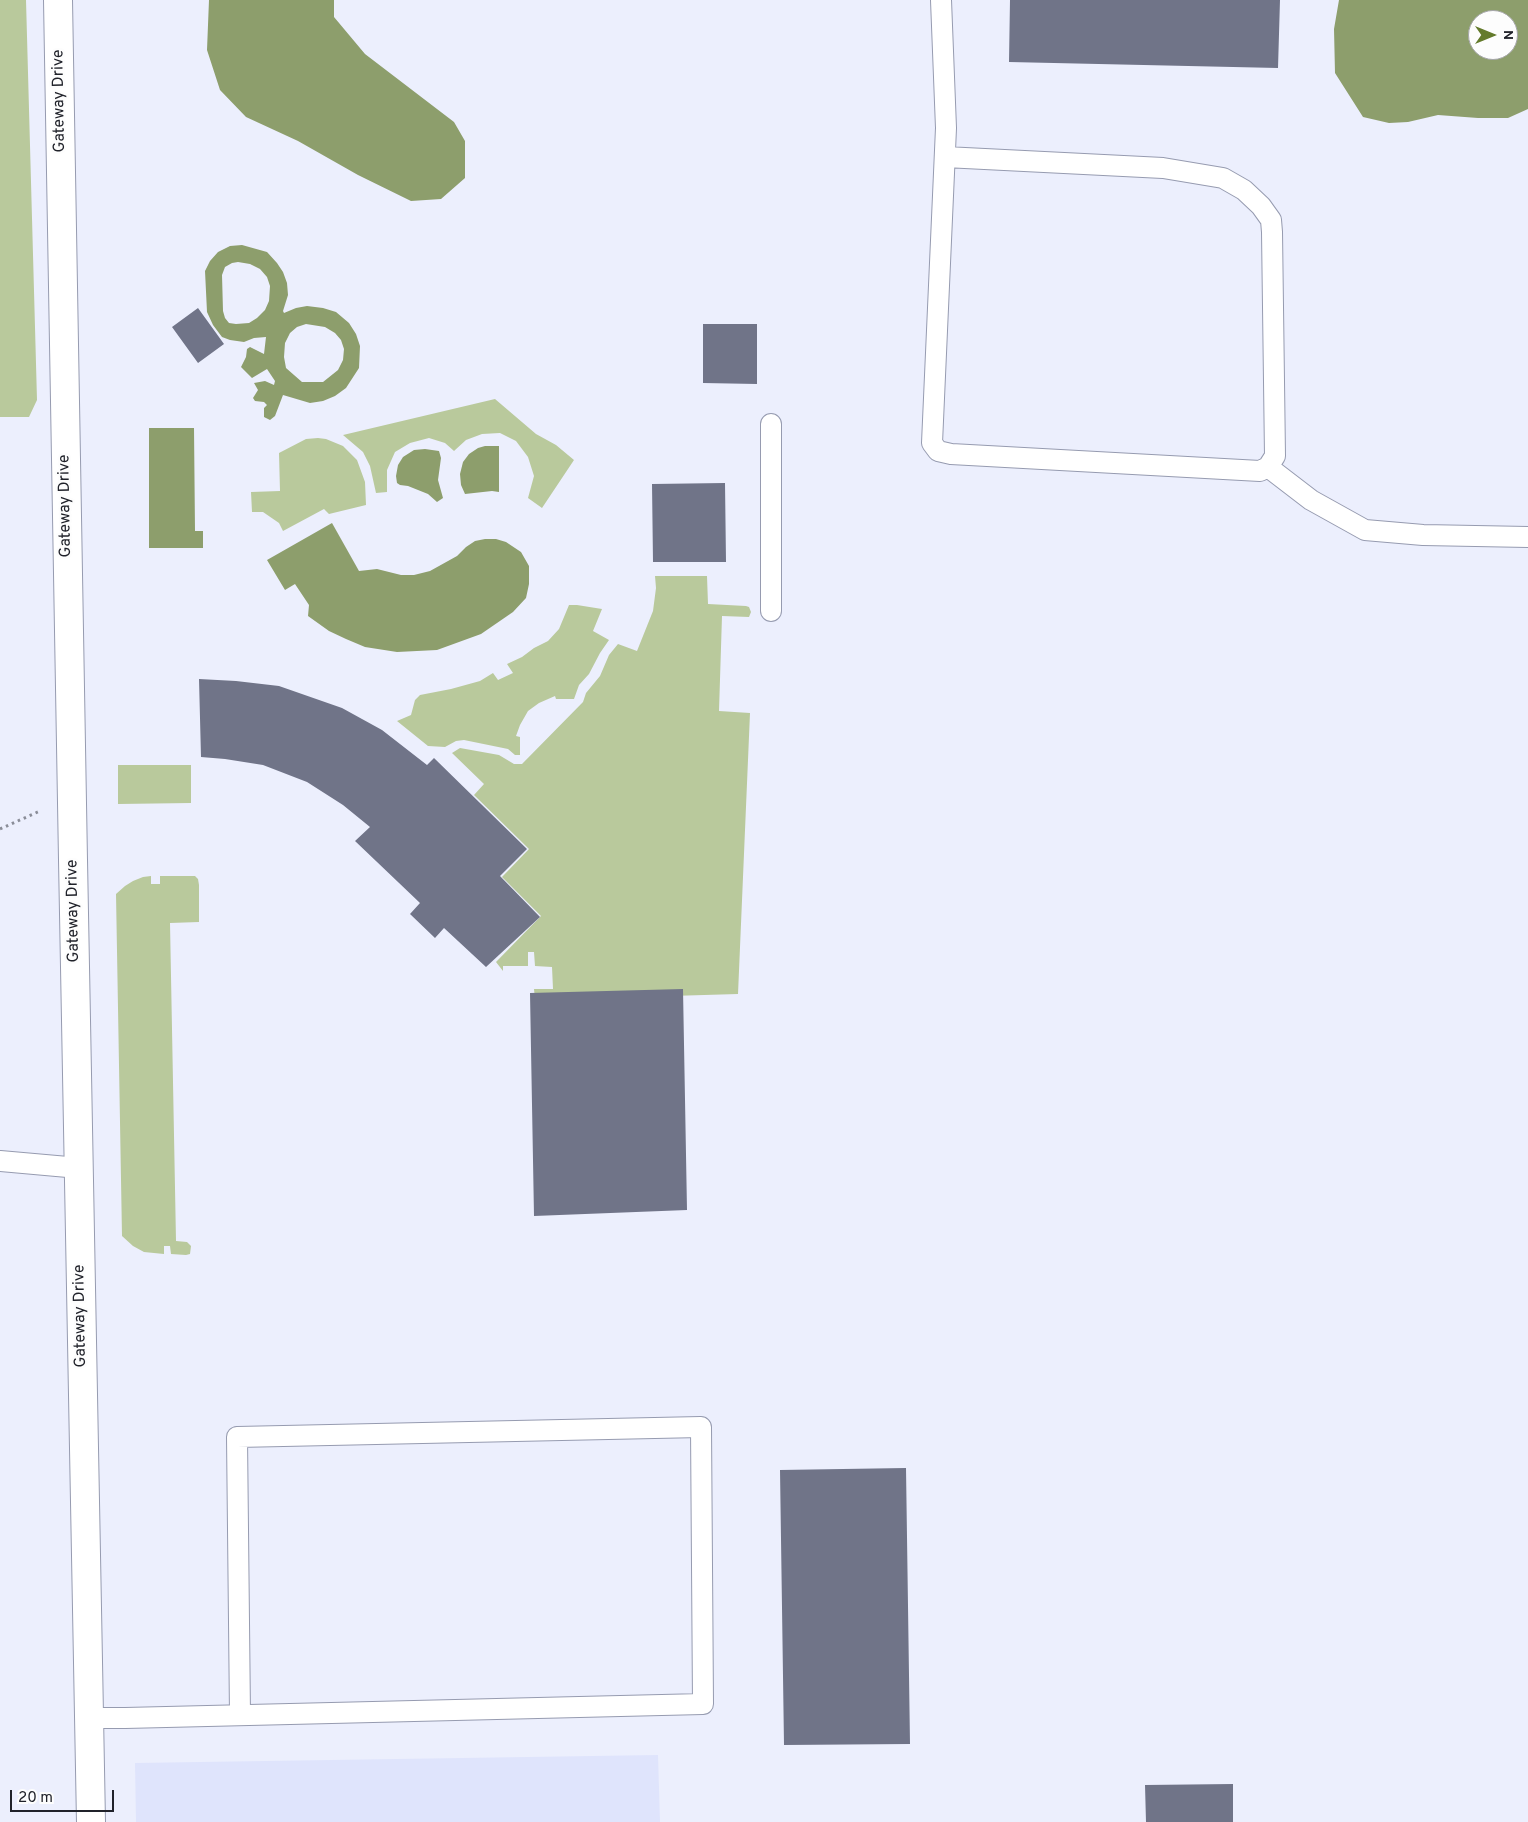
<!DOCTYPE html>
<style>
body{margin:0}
#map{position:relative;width:1528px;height:1822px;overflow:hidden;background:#eceffd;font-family:Overpass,sans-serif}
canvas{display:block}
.north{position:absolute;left:1468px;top:10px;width:50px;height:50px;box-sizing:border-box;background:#fdfdfd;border:1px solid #a5a5a9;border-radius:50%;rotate:90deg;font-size:14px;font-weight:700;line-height:20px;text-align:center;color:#20222a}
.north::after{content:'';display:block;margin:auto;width:18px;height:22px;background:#647b2c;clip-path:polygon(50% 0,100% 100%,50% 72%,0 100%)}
.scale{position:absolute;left:10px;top:1790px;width:104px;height:22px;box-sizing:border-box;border:2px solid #20222a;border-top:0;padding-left:6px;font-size:15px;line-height:18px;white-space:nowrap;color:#20222a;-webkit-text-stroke:4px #fdfdfd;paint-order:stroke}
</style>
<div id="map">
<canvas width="1528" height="1822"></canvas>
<div class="north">N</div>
<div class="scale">20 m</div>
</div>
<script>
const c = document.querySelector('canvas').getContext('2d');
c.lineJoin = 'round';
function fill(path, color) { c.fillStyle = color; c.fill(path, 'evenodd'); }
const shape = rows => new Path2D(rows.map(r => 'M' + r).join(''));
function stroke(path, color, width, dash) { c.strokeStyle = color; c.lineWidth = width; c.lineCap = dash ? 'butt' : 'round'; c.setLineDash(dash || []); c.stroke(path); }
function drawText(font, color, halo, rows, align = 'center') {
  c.font = font + ' Overpass,sans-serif'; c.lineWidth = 5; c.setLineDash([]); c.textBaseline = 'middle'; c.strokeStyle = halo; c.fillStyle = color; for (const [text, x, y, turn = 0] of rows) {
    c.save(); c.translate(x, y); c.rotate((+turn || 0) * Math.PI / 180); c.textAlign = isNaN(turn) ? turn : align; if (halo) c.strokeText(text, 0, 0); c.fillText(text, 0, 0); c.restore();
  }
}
const built = shape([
 [658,1755,660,1822,136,1822,135,1763]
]);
const green = shape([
 [0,0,26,0,37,400,29,417,0,417],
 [495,399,536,434,556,445,574,460,542,508,528,498,534,476,528,457,516,441,500,433,482,434,466,440,454,451,445,443,429,438,410,443,395,452,387,470,387,492,376,493,370,466,363,452,343,435],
 [318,438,326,439,343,446,357,460,365,482,366,505,329,514,324,509,283,531,279,523,263,512,252,512,251,492,280,491,279,453,306,439],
 [655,576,707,576,708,604,746,606,749,607,751,612,749,617,722,616,719,711,750,713,738,994,535,1000,534,989,553,989,552,967,535,966,534,952,528,952,528,966,503,966,503,971,496,962,541,916,502,877,529,849,474,795,484,784,452,753,460,748,499,755,514,764,522,764,583,702,586,693,600,676,609,655,618,644,637,651,653,611,656,588],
 [569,605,577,605,602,609,593,631,609,640,600,653,589,674,579,685,574,699,556,699,555,696,539,703,528,711,520,725,516,736,520,737,520,755,515,755,508,749,464,740,456,741,445,747,428,746,397,721,411,715,415,700,420,695,451,689,480,681,493,673,498,680,513,673,507,664,522,657,534,648,548,641,559,629],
 [118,765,191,765,191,803,118,804],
 [151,876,151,884,160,884,160,876,195,876,198,879,199,885,199,922,170,923,176,1241,187,1242,191,1246,190,1254,186,1255,171,1254,170,1246,164,1246,164,1254,144,1252,133,1246,122,1236,116,894,125,886,133,881,143,877]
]);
const water = shape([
 [209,0,334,0,334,17,365,54,454,122,465,141,465,178,441,199,411,201,358,175,298,141,246,117,220,90,207,50],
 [1339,0,1528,0,1528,109,1508,118,1478,118,1438,115,1408,122,1389,123,1363,117,1335,73,1334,29],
 [1478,20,1508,20,1508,50,1478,50],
 [242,245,267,252,277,263,283,272,287,283,288,295,283,311,284,313,296,308,307,306,323,308,336,312,349,323,356,334,360,346,359,368,346,388,335,396,323,401,310,403,283,395,275,416,270,420,264,417,264,408,267,405,264,402,255,401,253,398,258,390,254,383,265,381,274,385,275,381,267,369,252,378,241,367,246,357,247,349,250,347,264,354,266,337,254,338,244,342,230,340,222,337,213,325,207,312,205,271,210,261,218,252,230,246],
 [238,262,250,264,260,269,267,277,270,286,269,301,265,310,257,318,249,323,236,324,229,323,225,318,223,311,222,275,225,267,232,263],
 [306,324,325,327,335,333,341,340,344,349,343,360,338,370,323,382,302,382,286,368,284,357,285,343,290,333,297,327],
 [149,428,194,428,195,531,203,531,203,548,149,548],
 [485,446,499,446,499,492,492,491,465,494,461,485,460,474,463,462,469,454,478,448],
 [425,449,439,451,441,458,438,480,443,498,437,502,428,494,408,486,400,485,397,483,396,476,398,465,403,457,414,450],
 [332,523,359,571,377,569,401,575,414,575,430,571,457,556,466,547,475,541,485,539,496,539,506,542,521,552,529,566,529,584,526,598,513,612,481,634,437,650,397,652,365,647,346,639,329,631,308,616,309,605,295,584,285,590,267,560]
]);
const building = shape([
 [1010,0,1280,0,1278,68,1009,62],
 [198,308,224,344,198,363,172,327],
 [703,324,757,324,757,384,703,383],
 [725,483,726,562,653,562,652,484],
 [199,679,236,681,279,686,342,708,382,730,427,765,434,758,527,849,500,876,540,917,486,967,444,928,435,938,410,914,420,903,355,841,370,827,343,805,307,782,263,765,225,759,201,757],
 [683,989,687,1210,534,1216,530,993],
 [906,1468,910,1744,784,1745,780,1470],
 [1233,1784,1233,1822,1146,1822,1145,1785]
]);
const path = shape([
 [0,829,40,811]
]);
const lane = shape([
 [941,0,946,128,932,443,938,451,951,454,1260,471,1268,467,1275,456,1272,232,1271,220,1261,206,1244,190,1223,178,1163,168,945,157],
 [771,424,771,611],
 [1268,467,1311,500,1365,530,1423,535,1528,537],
 [0,1161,79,1168],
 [89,1718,125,1718,703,1704,701,1427,237,1437,240,1715]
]);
const street = shape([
 [58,0,73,860,91,1822]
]);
const streetNames = [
 ["Gateway Drive",60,101,-91],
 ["Gateway Drive",66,506,-91],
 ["Gateway Drive",74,911,-91],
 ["Gateway Drive",81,1316,-91]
];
fill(built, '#dfe4fc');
fill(green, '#b9c99c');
fill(water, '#8d9e6c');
fill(building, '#707488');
stroke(lane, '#969bb0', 22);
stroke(street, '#969bb0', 30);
stroke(path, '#8a8d98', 3, [2.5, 4]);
stroke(lane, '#fff', 20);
stroke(street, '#fff', 28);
drawText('16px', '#20222a', '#fdfdfd', streetNames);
</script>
